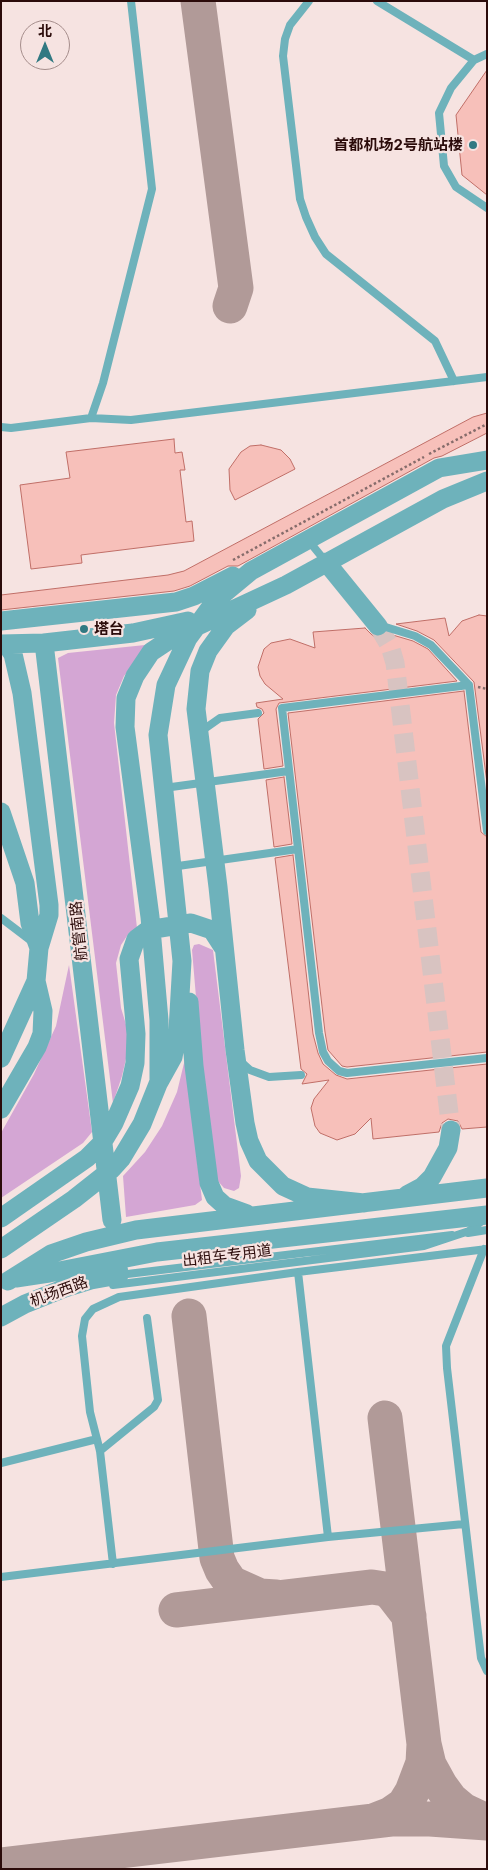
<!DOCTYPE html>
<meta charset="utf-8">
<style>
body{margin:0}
#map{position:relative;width:488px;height:1870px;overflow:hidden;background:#f6e3e1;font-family:Inter,"Noto Sans SC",sans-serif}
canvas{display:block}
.frame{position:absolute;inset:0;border:2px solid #2b0b0a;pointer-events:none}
.north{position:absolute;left:20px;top:20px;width:50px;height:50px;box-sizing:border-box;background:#f6e3e1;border:1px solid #a58d8b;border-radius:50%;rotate:0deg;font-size:14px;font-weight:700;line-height:20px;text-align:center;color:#2b0b0a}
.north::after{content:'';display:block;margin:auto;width:18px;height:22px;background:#317982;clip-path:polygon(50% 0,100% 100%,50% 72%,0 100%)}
</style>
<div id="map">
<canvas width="488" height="1870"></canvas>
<div class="frame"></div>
<div class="north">北</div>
</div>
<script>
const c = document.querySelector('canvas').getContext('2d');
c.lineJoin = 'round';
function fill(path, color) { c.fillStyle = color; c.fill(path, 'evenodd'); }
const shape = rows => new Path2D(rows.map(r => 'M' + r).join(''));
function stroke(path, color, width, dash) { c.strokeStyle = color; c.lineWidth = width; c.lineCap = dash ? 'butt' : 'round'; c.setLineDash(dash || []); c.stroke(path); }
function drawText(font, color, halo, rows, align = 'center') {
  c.font = font + ' Inter,"Noto Sans SC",sans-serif'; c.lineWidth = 4.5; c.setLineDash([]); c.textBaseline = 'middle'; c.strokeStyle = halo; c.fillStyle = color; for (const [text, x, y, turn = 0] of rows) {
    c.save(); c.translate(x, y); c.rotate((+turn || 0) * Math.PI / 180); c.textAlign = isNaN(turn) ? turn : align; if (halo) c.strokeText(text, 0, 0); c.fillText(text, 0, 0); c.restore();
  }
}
const green = shape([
 [145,645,147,649,124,676,116,695,114,723,137,928,129,933,121,945,116,963,121,1008,128,1031,129,1046,122,1076,113,1103,58,658,68,653],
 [199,944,213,950,241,1176,239,1188,234,1191,224,1188,217,1180,200,1044,192,950,194,945],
 [69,965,92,1132,83,1143,1,1198,1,1133,34,1074,56,1026],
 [185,1059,202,1200,195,1205,126,1217,123,1176,145,1152,162,1126,177,1092]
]);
const taxiway = shape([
 [198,1,236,288,230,306],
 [189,1316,217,1558,222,1570,231,1583,260,1596,276,1597],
 [176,1610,372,1587,385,1589,392,1594,409,1616],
 [424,1744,429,1765,440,1785,451,1800,463,1810,486,1821],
 [373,1821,391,1814,404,1805,412,1792,423,1763,424,1744,385,1418],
 [1,1865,391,1819,430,1819,487,1823]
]);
const building = shape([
 [487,70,487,195,462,175,456,115,487,70],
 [487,413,487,433,442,456,434,458,238,566,228,566,190,586,174,591,1,610,1,595,168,575,184,571,473,417,487,413],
 [174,439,175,453,182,452,185,470,180,470,186,522,192,521,194,541,81,555,82,563,31,569,20,485,70,478,66,452,174,439],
 [261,445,281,450,290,459,295,469,235,500,230,490,229,469,241,452,250,446,261,445],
 [479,615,487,616,487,783,474,682,434,640,417,631,396,624,445,618,449,636,462,621,479,615],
 [365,628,374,637,380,637,386,633,413,641,428,649,457,681,279,703,276,709,283,766,264,769,258,719,264,713,262,709,257,707,256,703,283,699,265,684,260,676,258,667,264,649,271,643,290,639,315,648,313,632,365,628],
 [464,691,481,832,487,837,487,1052,347,1067,342,1066,328,1050,325,1032,288,713,464,691],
 [284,777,292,844,274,847,266,780,284,777],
 [293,855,313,1034,318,1053,323,1064,336,1075,347,1079,487,1064,487,1127,462,1129,458,1121,448,1119,442,1123,439,1132,373,1139,371,1118,355,1134,337,1140,320,1133,315,1126,311,1108,314,1099,329,1080,302,1084,307,1074,301,1069,275,858,293,855]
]);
const tertiaryTunnel = shape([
 [378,626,390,646,395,663,451,1130]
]);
const path = shape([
 [429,454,487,424],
 [233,560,424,457],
 [478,687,487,689]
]);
const service = shape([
 [309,1,290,25,285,39,283,56,300,199,306,217,315,237,326,254,435,341,454,381],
 [377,1,474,60],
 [487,54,474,60,451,88,439,113,444,166,456,187,487,208],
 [91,418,131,420,487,377],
 [1,427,11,428,91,418,103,383,152,189,131,1],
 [308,540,326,562],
 [379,625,415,636,431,645,469,685,487,831],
 [469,685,282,708,319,1033,323,1052,328,1061,339,1071,347,1073,487,1058],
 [200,732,220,718,258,713],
 [164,788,289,771],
 [171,867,298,849],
 [1,918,30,940],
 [240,1061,250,1070,269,1077,301,1075],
 [468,1233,487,1230],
 [484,1249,446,1346,447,1368,481,1658,487,1671],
 [298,1272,328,1537],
 [119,1275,452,1235],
 [113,1285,424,1246,469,1231,483,1220],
 [100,1451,154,1407,158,1400,147,1318],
 [1,1463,97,1439],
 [113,1564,100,1451,90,1412,82,1336,85,1319,93,1309,119,1297,298,1272,487,1249],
 [1,1577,328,1537,464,1524]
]);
const tertiary = shape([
 [326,562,378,626],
 [247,610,226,626,208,651,200,671,196,709,218,887,235,1050,245,1123,249,1141,258,1161,283,1186,307,1197,364,1203],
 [1,621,176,602,194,596,233,576],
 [44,643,112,1220],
 [1,644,44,643,133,633,188,621],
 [1,812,25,883,30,923,39,948],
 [189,1002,194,1066,209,1183,215,1197,225,1206,247,1214],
 [1,1058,36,981],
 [159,1080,159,1020,150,917,125,727,126,698,135,676,151,652,172,638,286,585,443,499,487,481],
 [1,1109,37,1047,42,1034,43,1011,36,981,39,948,49,915,49,905,22,693,13,654,6,644],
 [407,1195,422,1187,432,1177,448,1148,451,1130],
 [1,1218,87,1158,102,1143,114,1123,130,1086,135,1063,136,1034,129,959,136,939,148,930,191,923,212,930,223,947],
 [1,1249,74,1199,112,1169,121,1159,142,1124,158,1084,173,1057,178,1030,182,961,158,735,166,685,188,638,216,600,251,571,439,468,487,460],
 [16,1278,49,1273,157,1252,487,1215],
 [8,1281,51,1254,86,1242,136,1230,487,1188],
 [1,1317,25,1304,65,1288,91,1280,119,1275,118,1266]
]);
const markers = [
 [473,145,5,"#317982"],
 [84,629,5,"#317982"]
];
const poiNames = [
 ["首都机场2号航站楼",463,145],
 ["塔台",94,629,"left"]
];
const streetNames = [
 ["航管南路",79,931,-96],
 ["出租车专用道",227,1256,-7],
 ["机场西路",59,1292,-20]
];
fill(green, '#d4a6d4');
stroke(taxiway, '#b19a98', 35);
fill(building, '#f7c0ba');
stroke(building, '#c06e67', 1);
stroke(tertiaryTunnel, '#d8c3c1', 19, [19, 9]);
stroke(path, '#866c6b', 2.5, [2.5, 2.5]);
stroke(service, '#6eb2bb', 8);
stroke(tertiary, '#6eb2bb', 19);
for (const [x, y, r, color] of markers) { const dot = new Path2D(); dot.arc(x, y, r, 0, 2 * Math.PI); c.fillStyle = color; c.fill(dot); stroke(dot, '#f6e3e1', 2); }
drawText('bold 15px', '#2b0b0a', '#f6e3e1', poiNames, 'right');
drawText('15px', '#2b0b0a', '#f6e3e1', streetNames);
</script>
